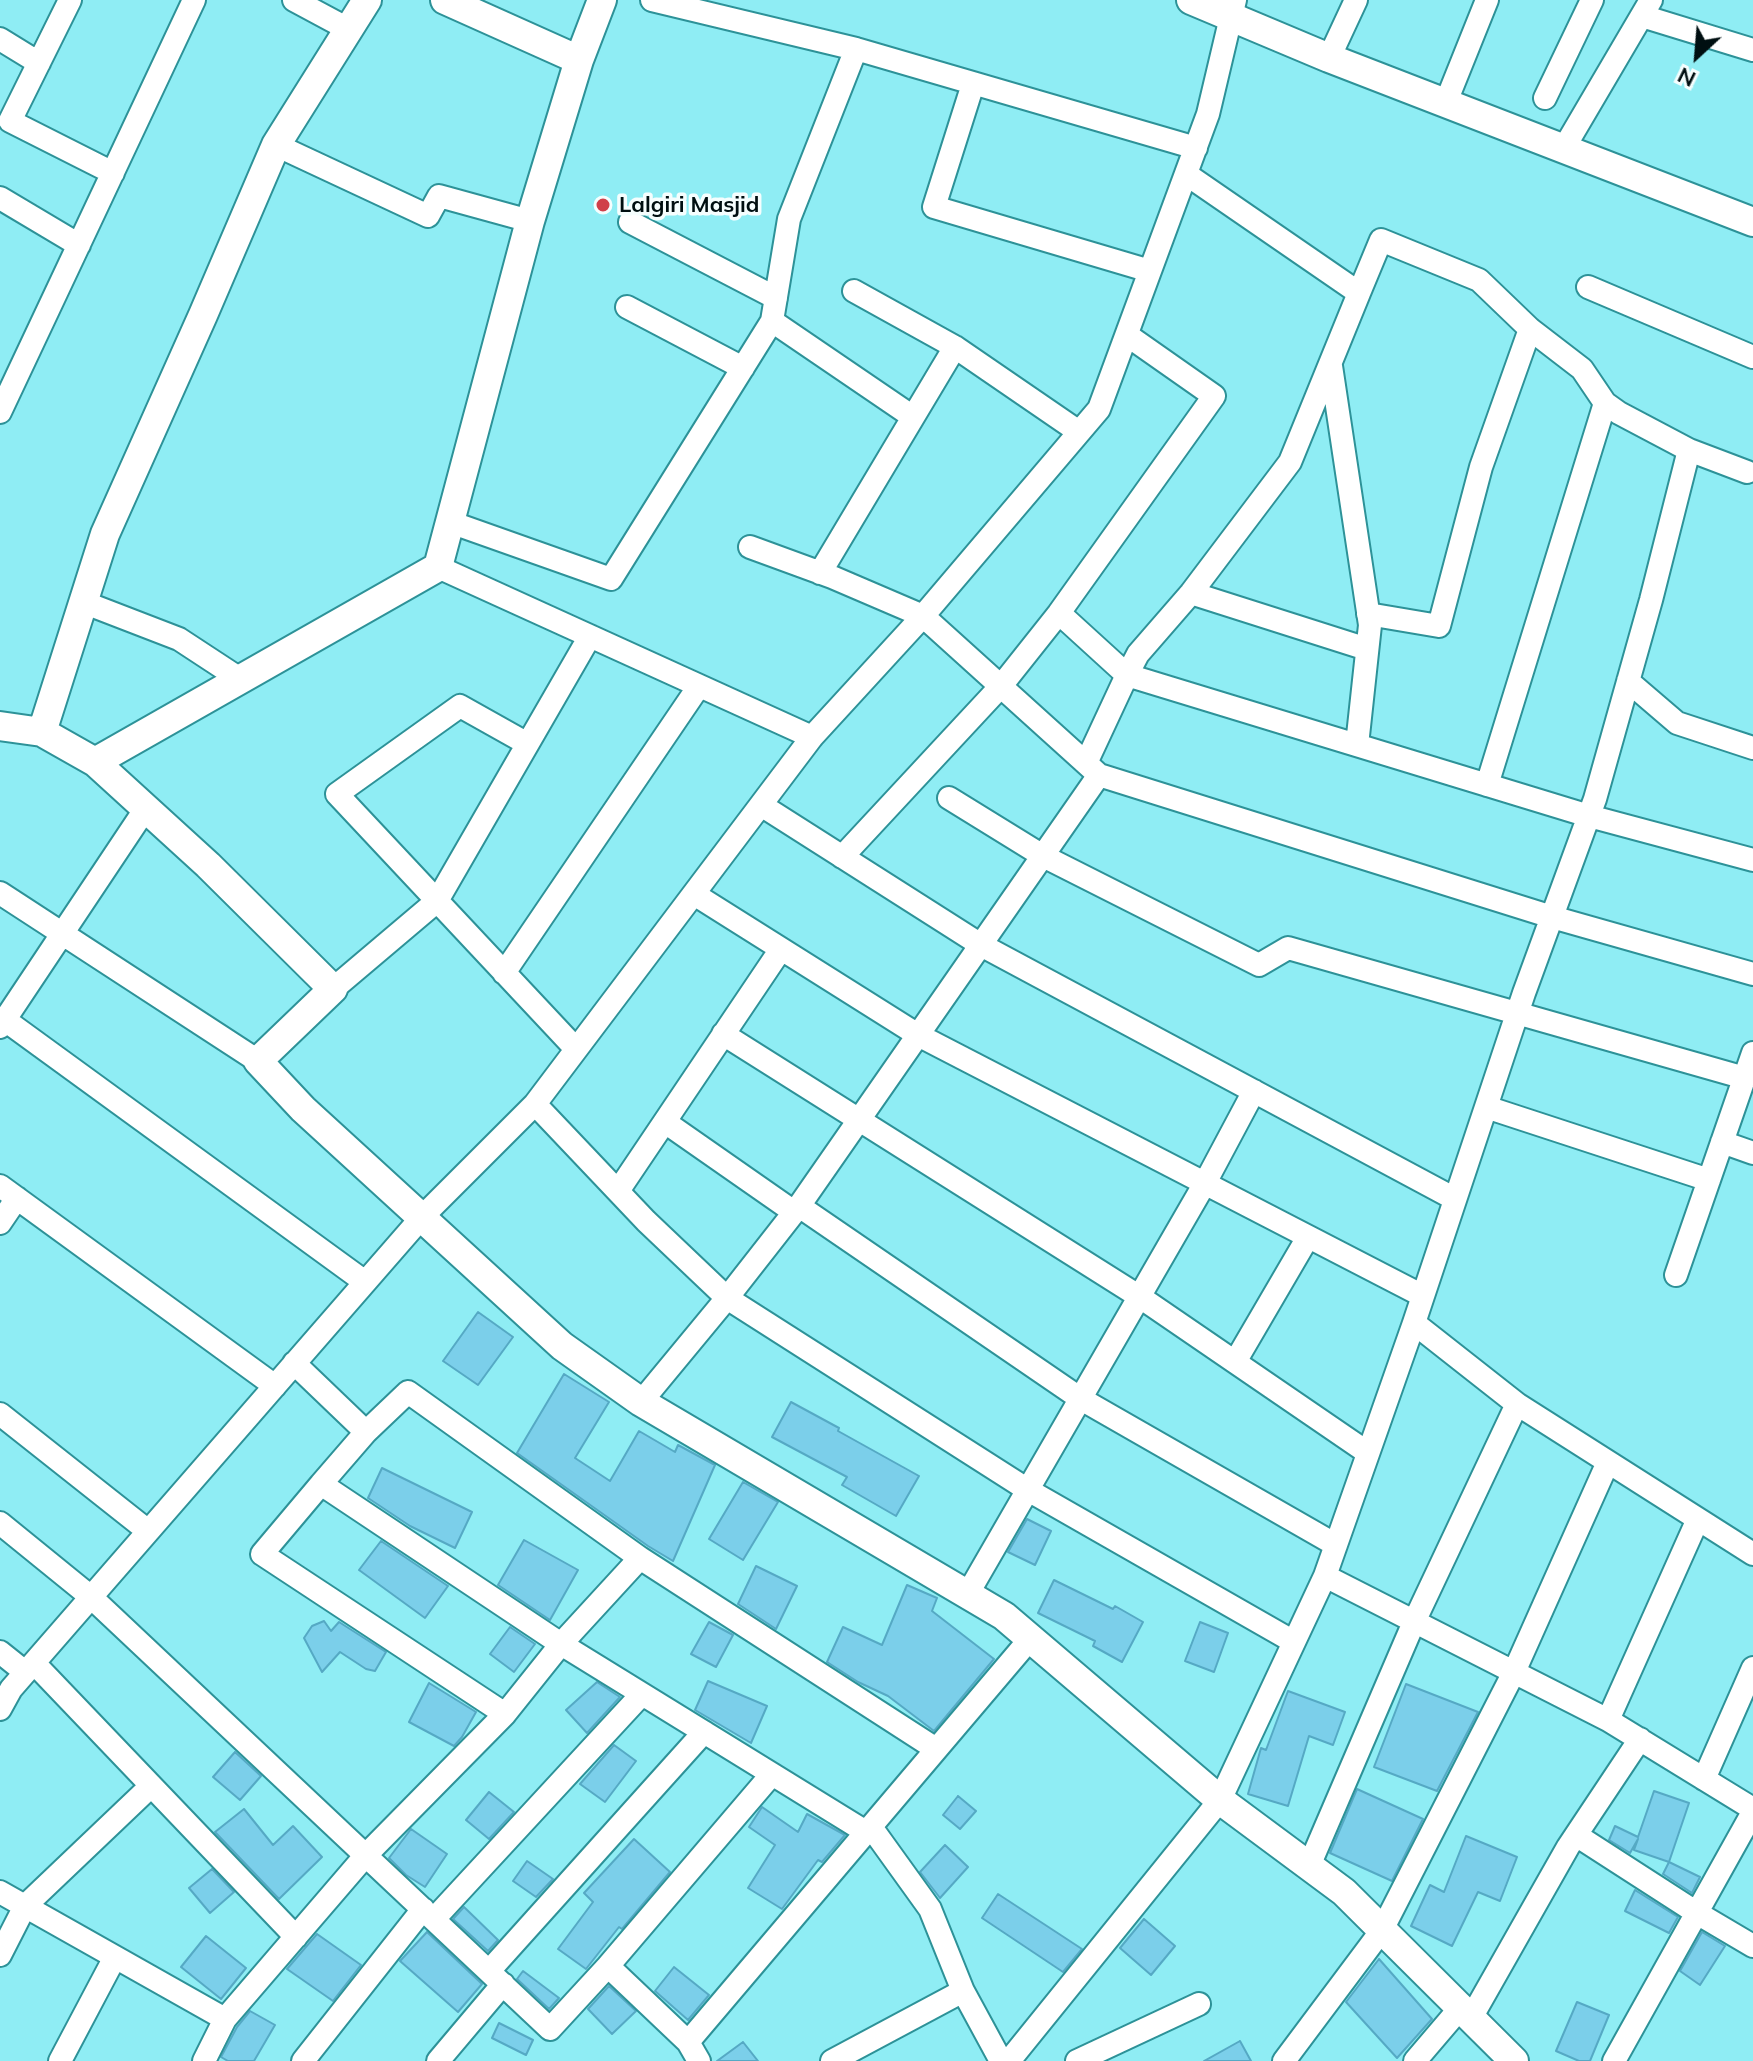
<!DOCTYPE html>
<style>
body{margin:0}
#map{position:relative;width:1753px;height:2061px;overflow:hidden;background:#8fedf4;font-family:Mulish,sans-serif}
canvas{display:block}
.north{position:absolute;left:1657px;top:16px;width:80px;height:80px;-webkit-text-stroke:6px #f5fefe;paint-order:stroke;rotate:206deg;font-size:22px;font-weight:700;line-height:32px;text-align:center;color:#000f11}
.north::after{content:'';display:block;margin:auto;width:28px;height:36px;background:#000f11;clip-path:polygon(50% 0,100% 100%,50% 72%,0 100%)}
</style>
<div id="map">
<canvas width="1753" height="2061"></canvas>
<div class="north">N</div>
</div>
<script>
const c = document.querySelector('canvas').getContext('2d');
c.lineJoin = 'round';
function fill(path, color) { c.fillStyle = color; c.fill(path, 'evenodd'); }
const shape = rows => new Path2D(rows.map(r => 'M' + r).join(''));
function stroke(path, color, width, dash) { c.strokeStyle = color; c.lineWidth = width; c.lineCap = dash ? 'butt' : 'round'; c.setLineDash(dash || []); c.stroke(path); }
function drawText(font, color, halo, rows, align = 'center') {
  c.font = font + ' Mulish,sans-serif'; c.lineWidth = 7; c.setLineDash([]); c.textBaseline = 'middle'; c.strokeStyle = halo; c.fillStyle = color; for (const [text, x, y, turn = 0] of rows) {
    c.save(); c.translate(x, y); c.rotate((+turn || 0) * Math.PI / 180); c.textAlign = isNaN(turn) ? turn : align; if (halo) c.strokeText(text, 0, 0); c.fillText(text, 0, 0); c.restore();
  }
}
const building = shape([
 [478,1312,513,1337,478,1385,443,1361,478,1312],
 [564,1374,609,1402,575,1458,610,1481,639,1431,675,1452,678,1445,715,1465,673,1561,648,1546,517,1453,564,1374],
 [791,1402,839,1428,838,1431,919,1476,896,1516,842,1485,847,1477,772,1437,791,1402],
 [382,1468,472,1512,455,1548,410,1526,368,1498,382,1468],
 [743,1482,778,1502,743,1560,709,1539,743,1482],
 [1027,1519,1051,1531,1035,1565,1008,1552,1027,1519],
 [524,1540,578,1570,550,1620,498,1585,524,1540],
 [381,1541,448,1586,425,1618,359,1570,381,1541],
 [756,1566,797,1586,776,1629,738,1604,756,1566],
 [1054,1580,1113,1609,1115,1606,1143,1622,1122,1662,1093,1646,1095,1641,1038,1613,1054,1580],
 [907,1585,937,1598,932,1611,994,1659,934,1731,888,1696,858,1682,827,1662,843,1627,882,1645,907,1585],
 [324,1621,331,1631,339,1622,386,1652,375,1671,366,1669,340,1652,322,1672,304,1638,312,1626,324,1621],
 [709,1622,733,1635,716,1667,691,1654,709,1622],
 [1200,1622,1228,1633,1214,1672,1185,1661,1200,1622],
 [510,1627,535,1644,514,1672,490,1654,510,1627],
 [708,1681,767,1706,751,1743,695,1710,708,1681],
 [597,1682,620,1697,587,1733,566,1710,597,1682],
 [429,1683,476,1712,462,1737,454,1746,409,1722,429,1683],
 [1406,1684,1478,1712,1437,1791,1374,1767,1406,1684],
 [1288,1691,1345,1712,1333,1745,1309,1736,1288,1806,1248,1794,1261,1748,1266,1750,1288,1691],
 [614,1745,636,1761,605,1802,580,1784,614,1745],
 [235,1752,261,1776,240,1800,213,1777,235,1752],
 [1357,1789,1423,1819,1392,1881,1330,1853,1357,1789],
 [1654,1791,1689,1803,1669,1862,1634,1850,1638,1839,1630,1853,1609,1840,1615,1826,1638,1837,1654,1791],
 [489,1792,514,1812,489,1839,466,1820,489,1792],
 [958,1796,976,1811,960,1829,943,1815,958,1796],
 [762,1807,798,1832,807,1814,845,1835,822,1862,818,1860,782,1909,748,1888,775,1845,749,1827,762,1807],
 [244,1809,273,1845,293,1826,322,1857,279,1899,215,1832,244,1809],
 [411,1829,447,1854,425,1887,406,1875,389,1858,411,1829],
 [1466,1836,1517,1857,1500,1901,1478,1892,1452,1946,1411,1926,1430,1885,1444,1892,1466,1836],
 [634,1839,670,1872,622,1929,619,1927,586,1969,558,1949,593,1902,584,1893,634,1839],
 [945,1845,968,1867,940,1898,920,1872,945,1845],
 [527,1861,553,1879,536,1897,513,1881,527,1861],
 [1669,1862,1700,1877,1692,1893,1663,1874,1669,1862],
 [212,1869,234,1892,210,1913,189,1888,212,1869],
 [1635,1890,1678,1917,1669,1933,1625,1911,1635,1890],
 [998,1894,1082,1949,1063,1972,982,1918,998,1894],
 [464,1907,498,1940,488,1951,453,1919,464,1907],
 [1144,1919,1175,1946,1151,1975,1120,1948,1144,1919],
 [427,1932,482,1984,458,2012,400,1961,427,1932],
 [1702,1932,1725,1946,1700,1985,1680,1971,1702,1932],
 [317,1934,361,1965,333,2001,287,1969,317,1934],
 [206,1936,246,1968,221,1999,181,1967,206,1936],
 [1379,1959,1432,2019,1397,2058,1346,2002,1379,1959],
 [674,1967,709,1995,688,2020,655,1991,674,1967],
 [523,1971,559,1998,549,2009,517,1979,523,1971],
 [609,1986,636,2011,612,2034,588,2009,609,1986],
 [1577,2002,1609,2015,1590,2061,1579,2061,1556,2051,1577,2002],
 [250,2011,275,2025,254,2061,228,2061,221,2057,237,2027,250,2011],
 [499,2023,533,2040,526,2055,492,2038,499,2023],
 [1240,2041,1251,2061,1204,2061,1240,2041],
 [743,2042,758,2061,717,2061,743,2042]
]);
const minor = shape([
 [70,0,10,121,113,173],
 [294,0,348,29],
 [1235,0,1208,114,1099,409,923,616,812,737,535,1104,646,1221,727,1298,1028,1490,1294,1642],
 [1642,16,1753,50],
 [0,39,39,63],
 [856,49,1196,148],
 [1329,58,1356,0],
 [973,84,934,207,1150,271],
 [1545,98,1592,0],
 [1446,102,1487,0],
 [276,145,428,216,439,196,530,221],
 [1564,148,1651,0],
 [0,198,79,245],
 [630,222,776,298],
 [1588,287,1753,357],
 [854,291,955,347,1079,432],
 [1359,293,1381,240,1479,280,1530,329,1582,369,1605,403,1619,413,1689,450,1747,472],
 [627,307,743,368],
 [772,321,913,417],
 [1127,335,1214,396,1059,613,1127,675,1138,654,1191,593,1290,462,1359,293,1186,174],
 [1331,366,1370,625,1357,745],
 [0,412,194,0],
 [450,522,611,579,772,321,789,219,856,49,652,0],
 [750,547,832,577,923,616,1099,775,1552,917,1753,974],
 [438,567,812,737],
 [820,573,955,347],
 [1191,593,1367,649],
 [83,602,179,639,240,679],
 [1368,614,1439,626,1481,467,1530,329],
 [1628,681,1677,723,1753,748],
 [526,743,460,706,337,794,576,1049],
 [1086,763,1127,675,1589,816,1753,860],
 [1487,785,1605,403],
 [949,798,1043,856,1259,965,1288,948,1745,1078],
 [761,805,981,945,1455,1199],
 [842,857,1001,686,1059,613],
 [0,893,258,1061],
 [694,894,918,1035,1423,1296],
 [504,973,699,686],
 [333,989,437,901,590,636],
 [5,1020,365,1282],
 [0,1027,146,808],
 [723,1034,1140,1297,1368,1453],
 [1486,1107,1709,1180],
 [665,1122,794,1212],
 [1722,1142,1753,1153],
 [0,1186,275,1386],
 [618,1191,781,949],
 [799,1206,1081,1399,1336,1545],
 [0,1223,17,1198],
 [1676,1275,1753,1053],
 [1414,1323,1517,1404,1753,1554],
 [1235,1362,1308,1237],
 [294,1363,366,1432,408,1392,640,1558],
 [641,1402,727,1298,799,1206,1099,775],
 [0,1414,148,1531],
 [366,1432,321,1484,561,1644,866,1832],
 [321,1484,262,1554,505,1714],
 [0,1523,91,1597,550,2029,608,1966,688,2042],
 [1325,1576,1608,1720,1753,1809],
 [967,1595,1205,1183,1254,1091],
 [0,1652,25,1672],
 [34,1663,296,1937],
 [0,1709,11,1689,422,1217,535,1104],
 [1608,1720,1698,1519],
 [1704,1779,1753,1668],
 [871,1827,930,1909,963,1991],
 [1576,1835,1697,1913,1753,1946],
 [1309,1866,1414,1622,1517,1404],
 [0,1892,225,2019],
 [434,1919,642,1694],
 [0,1955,25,1906,151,1786],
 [608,1966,772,1774],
 [489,1971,704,1732],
 [1471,2018,1568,1847,1640,1739],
 [60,2061,115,1957],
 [204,2061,225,2019,366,1855,505,1714,561,1644,640,1558,936,1749],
 [303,2061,423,1909],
 [438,2061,503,1984],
 [699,2061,688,2042,1030,1639],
 [832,2061,963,1991,1001,2061],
 [1009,2061,1220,1800,1325,1576,1414,1323,1524,993,1595,799,1651,600,1689,450],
 [1077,2061,1199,2004],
 [1284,2061,1382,1930,1514,1672,1608,1462],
 [1415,2061,1461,2007],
 [1614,2061,1753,1812]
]);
const tertiary = shape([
 [445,0,579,60],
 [1191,0,1329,58,1753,222],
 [0,726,42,732,95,762,208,865,333,989,258,1061,303,1109,562,1346,641,1402,1004,1616,1220,1800,1344,1892,1514,2061],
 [42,732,105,534,203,315,276,145,367,0],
 [95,762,438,567,530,221,579,60,602,0]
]);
const markers = [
 [603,205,8,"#d04049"]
];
const poiNames = [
 ["Lalgiri Masjid",619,205]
];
fill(building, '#7bcfea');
stroke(building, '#55a9c4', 2);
stroke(minor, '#2d9298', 26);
stroke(tertiary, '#2d9298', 32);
stroke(minor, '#fff', 22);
stroke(tertiary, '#fff', 28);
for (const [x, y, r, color] of markers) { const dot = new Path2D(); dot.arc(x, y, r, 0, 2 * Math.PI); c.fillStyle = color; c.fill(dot); stroke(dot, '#f5fefe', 3); }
drawText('bold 22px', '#000f11', '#f5fefe', poiNames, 'left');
</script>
